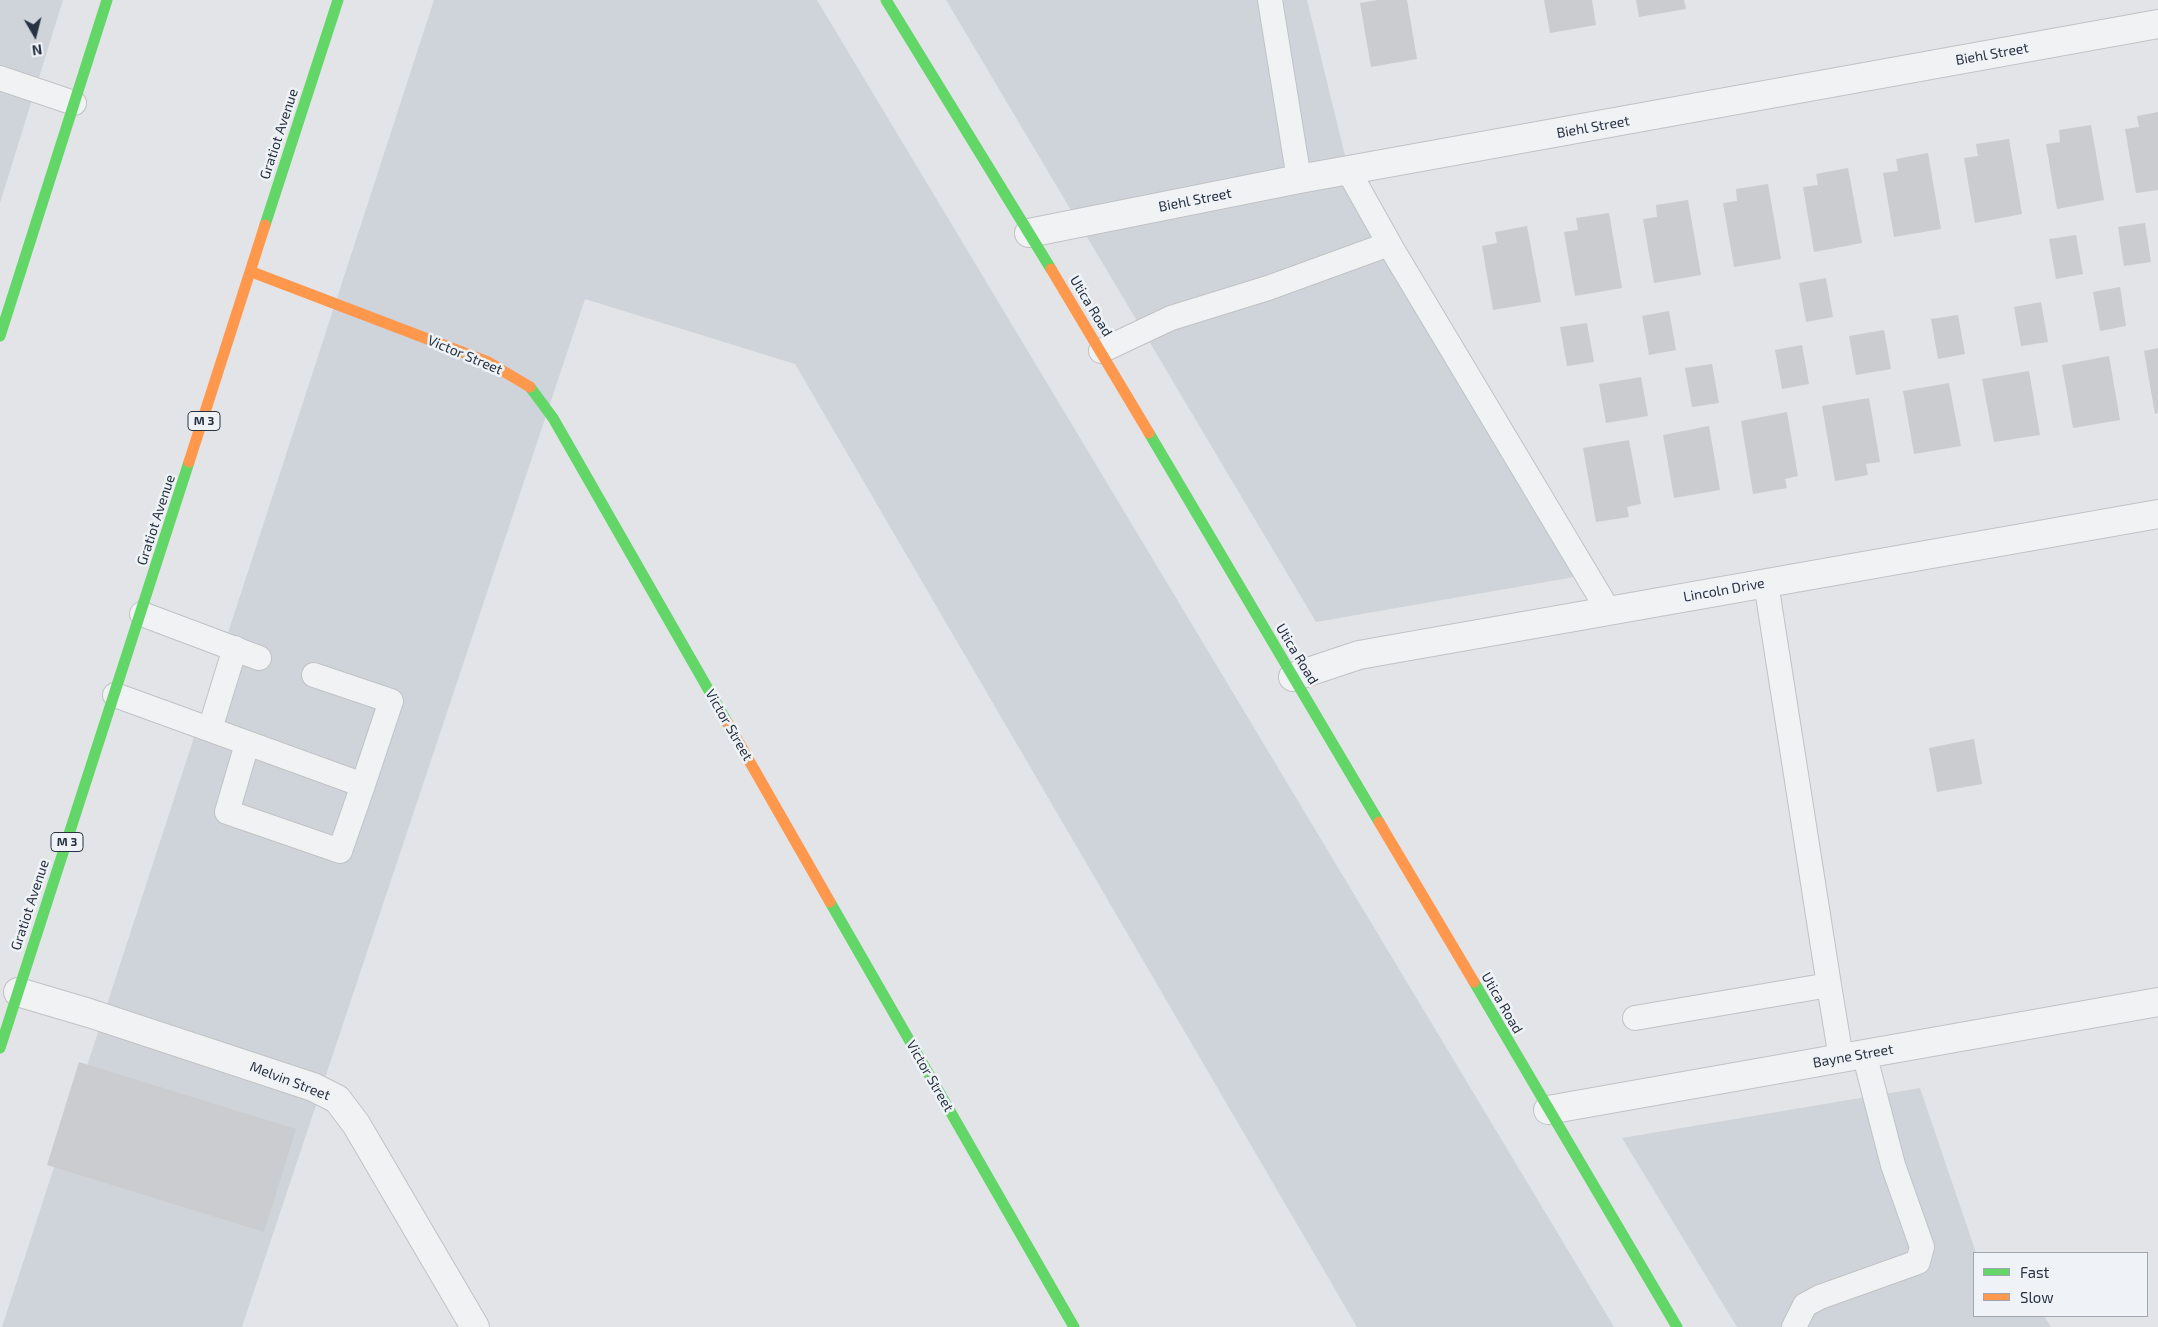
<!DOCTYPE html>
<style>
body{margin:0}
#map{position:relative;width:2158px;height:1327px;overflow:hidden;background:#e2e4e7;font-family:"Exo 2",sans-serif}
canvas{display:block}
.legend{position:absolute;left:1973px;top:1252px;width:175px;height:65px;box-sizing:border-box;background:#eff3f7;border:1px solid #9fa6af;margin:0;padding:6px 9px;list-style:none;font-size:15px;color:#273242}
.legend li{display:flex;align-items:center;gap:10px;height:25px}
.legend b{width:25px;border:1px solid #9fa6af}
.north{position:absolute;left:10px;top:10px;width:50px;height:50px;-webkit-text-stroke:4px #eff3f7;paint-order:stroke;rotate:172deg;font-size:14px;font-weight:700;line-height:20px;text-align:center;color:#273242}
.north::after{content:'';display:block;margin:auto;width:18px;height:22px;background:#273242;clip-path:polygon(50% 0,100% 100%,50% 72%,0 100%)}
</style>
<div id="map">
<canvas width="2158" height="1327"></canvas>
<ul class="legend">
<li><b style="height:6px;background:#63d668"></b>Fast</li>
<li><b style="height:6px;background:#ff974d"></b>Slow</li>
</ul>
<div class="north">N</div>
</div>
<script>
const c = document.querySelector('canvas').getContext('2d');
c.lineJoin = 'round';
function fill(path, color) { c.fillStyle = color; c.fill(path, 'evenodd'); }
const shape = rows => new Path2D(rows.map(r => 'M' + r).join(''));
function stroke(path, color, width, dash) { c.strokeStyle = color; c.lineWidth = width; c.lineCap = dash ? 'butt' : 'round'; c.setLineDash(dash || []); c.stroke(path); }
function drawText(font, color, halo, rows, align = 'center') {
  c.font = font + ' "Exo 2",sans-serif'; c.lineWidth = 5; c.setLineDash([]); c.textBaseline = 'middle'; c.strokeStyle = halo; c.fillStyle = color; for (const [text, x, y, turn = 0] of rows) {
    c.save(); c.translate(x, y); c.rotate((+turn || 0) * Math.PI / 180); c.textAlign = isNaN(turn) ? turn : align; if (halo) c.strokeText(text, 0, 0); c.fillText(text, 0, 0); c.restore();
  }
}
const built = shape([
 [0,0,63,0,0,203],
 [434,0,817,0,1614,1327,1357,1327,795,364,585,299,242,1327,2,1327],
 [946,0,1307,0,1349,172,1586,575,1316,622],
 [1920,1088,1976,1253,1974,1316,2044,1316,2051,1327,1737,1327,1622,1138]
]);
const building = shape([
 [1378,0,1407,0,1417,59,1371,67,1360,3],
 [1544,0,1592,0,1596,25,1550,33],
 [1636,0,1684,0,1686,9,1639,17],
 [2158,112,2158,190,2136,193,2125,129,2139,127,2137,116],
 [2091,125,2104,200,2057,209,2046,144,2060,142,2059,130],
 [2009,139,2022,214,1975,223,1964,158,1978,156,1976,144],
 [1928,153,1941,229,1894,237,1883,173,1898,171,1896,159],
 [1848,168,1862,243,1814,252,1803,187,1818,185,1816,174],
 [1768,184,1781,259,1734,267,1723,203,1737,201,1736,189],
 [1688,200,1701,275,1654,283,1643,219,1657,217,1656,205],
 [1609,213,1622,288,1575,296,1564,232,1578,230,1576,218],
 [2145,223,2151,262,2124,266,2118,227],
 [1527,226,1541,302,1493,310,1482,246,1497,243,1495,232],
 [2076,235,2083,274,2056,279,2049,239],
 [1826,278,1833,317,1806,322,1799,283],
 [2120,287,2126,326,2100,331,2093,292],
 [2041,302,2048,342,2021,346,2014,307],
 [1669,311,1676,350,1649,355,1642,316],
 [1958,315,1965,354,1938,359,1931,319],
 [1587,323,1594,362,1567,366,1560,327],
 [1884,330,1891,369,1856,375,1849,336],
 [1802,345,1809,384,1782,389,1775,350],
 [2158,348,2158,413,2155,414,2144,351],
 [2109,356,2120,420,2073,428,2062,365],
 [1712,364,1719,403,1692,407,1685,368],
 [2029,371,2040,435,1994,442,1982,379],
 [1641,377,1648,416,1606,423,1599,384],
 [1949,383,1961,446,1914,454,1903,391],
 [1869,398,1880,462,1866,464,1868,475,1835,481,1822,406],
 [1787,412,1798,476,1785,479,1787,488,1753,494,1741,421],
 [1709,426,1720,490,1674,498,1663,435],
 [1629,440,1641,504,1627,507,1629,517,1596,522,1583,448],
 [1974,739,1982,784,1937,792,1929,748],
 [79,1062,296,1129,264,1232,47,1165]
]);
const lane = shape([
 [1270,0,1299,179],
 [0,78,74,103],
 [1349,172,1395,254,1608,610],
 [1101,351,1171,318,1268,288,1389,244],
 [1766,583,1829,985],
 [142,614,259,658],
 [115,695,363,785,391,701,314,675],
 [210,729,235,648],
 [247,744,227,812,340,851,363,785],
 [1635,1018,1829,985,1841,1058],
 [1794,1327,1805,1305,1820,1297,1918,1262,1922,1247,1893,1165,1864,1053]
]);
const street = shape([
 [1029,233,1299,179,2158,24],
 [1293,677,1359,655,2158,514],
 [18,992,89,1013,313,1087,337,1099,356,1124,475,1327],
 [1548,1110,2158,1002]
]);
const fast = shape([
 [886,0,1051,269],
 [265,225,338,0],
 [0,336,107,0],
 [530,387,553,418,727,722],
 [1149,433,1379,822],
 [830,902,1074,1327],
 [1474,982,1677,1327],
 [0,1048,189,462]
]);
const slow = shape([
 [1051,269,1149,433],
 [252,272,488,362,530,387],
 [189,462,265,225],
 [727,722,830,902],
 [1379,822,1474,982]
]);
const shields = [
 [204,421,32],
 [67,842,32]
];
const shieldNames = [
 ["M 3",204,421],
 ["M 3",67,842]
];
const streetNames = [
 ["Biehl Street",1992,54,-10],
 ["Biehl Street",1593,127,-10],
 ["Gratiot Avenue",279,134,-72],
 ["Biehl Street",1195,200,-11],
 ["Utica Road",1091,306,59],
 ["Victor Street",465,355,23],
 ["Gratiot Avenue",156,520,-72],
 ["Lincoln Drive",1724,590,-10],
 ["Utica Road",1297,654,59],
 ["Victor Street",729,725,60],
 ["Gratiot Avenue",30,905,-72],
 ["Utica Road",1502,1003,60],
 ["Bayne Street",1853,1056,-10],
 ["Victor Street",930,1076,60],
 ["Melvin Street",290,1081,21]
];
fill(built, '#cfd4db');
fill(building, '#cacccf');
stroke(lane, '#c0c2c5', 26);
stroke(street, '#c0c2c5', 30);
stroke(lane, '#f1f2f3', 24);
stroke(street, '#f1f2f3', 28);
stroke(fast, '#63d668', 11);
stroke(slow, '#ff974d', 11);
for (const [x, y, w] of shields) { const box = new Path2D(); box.roundRect(x - w / 2, y - 9.5, w, 19, 4); c.fillStyle = '#eff3f7'; c.fill(box); stroke(box, '#273242', 1); }
drawText('bold 12px', '#273242', null, shieldNames);
drawText('14px', '#273242', '#eff3f7', streetNames);
</script>
